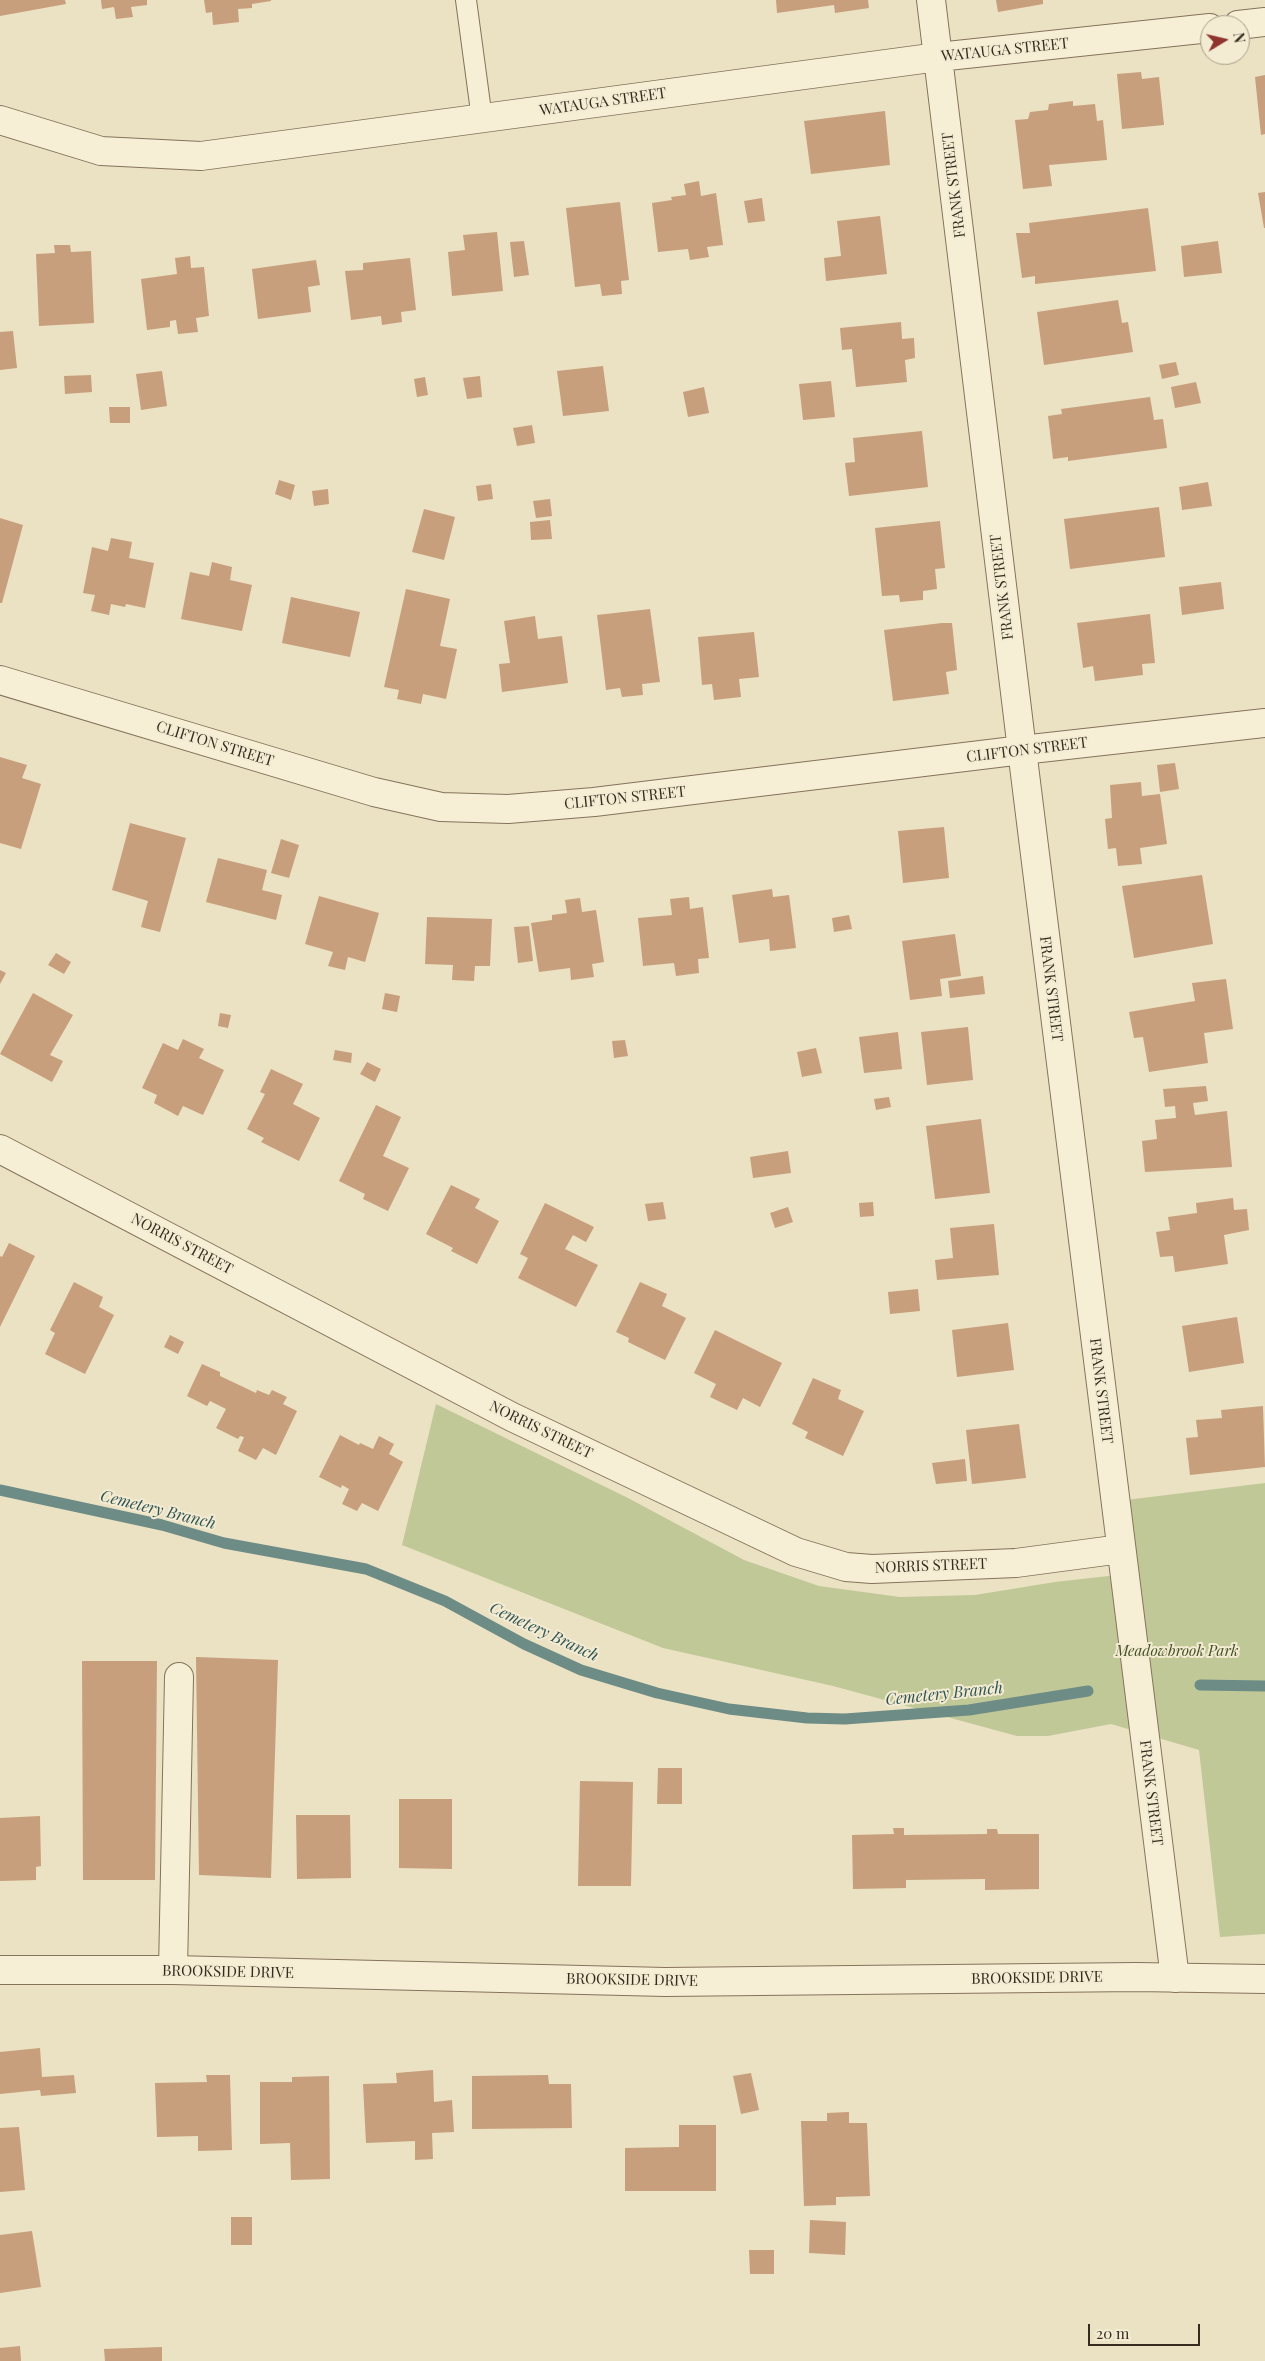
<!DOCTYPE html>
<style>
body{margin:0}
#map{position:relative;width:1265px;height:2361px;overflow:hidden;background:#ebe1c3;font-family:"Playfair Display",serif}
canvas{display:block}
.north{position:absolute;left:1200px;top:15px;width:50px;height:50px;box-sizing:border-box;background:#f3ebd2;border:1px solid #a79e8a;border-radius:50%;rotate:81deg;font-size:14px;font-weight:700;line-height:20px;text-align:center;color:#352b1e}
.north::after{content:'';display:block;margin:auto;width:18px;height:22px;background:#8f342f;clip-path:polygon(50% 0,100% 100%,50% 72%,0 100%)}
.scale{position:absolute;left:1088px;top:2324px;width:112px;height:22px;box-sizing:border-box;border:2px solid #352b1e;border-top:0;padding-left:6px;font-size:15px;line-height:18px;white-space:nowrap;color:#352b1e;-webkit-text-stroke:4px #f3ebd2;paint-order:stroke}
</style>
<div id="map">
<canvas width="1265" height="2361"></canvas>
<div class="north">N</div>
<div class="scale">20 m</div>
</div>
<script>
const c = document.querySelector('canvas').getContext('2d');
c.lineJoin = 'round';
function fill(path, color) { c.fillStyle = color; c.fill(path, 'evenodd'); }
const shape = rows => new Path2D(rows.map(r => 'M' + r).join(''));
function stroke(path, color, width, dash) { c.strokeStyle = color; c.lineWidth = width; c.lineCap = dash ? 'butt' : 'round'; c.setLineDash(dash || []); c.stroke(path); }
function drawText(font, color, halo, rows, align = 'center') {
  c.font = font + ' "Playfair Display",serif'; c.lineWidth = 4; c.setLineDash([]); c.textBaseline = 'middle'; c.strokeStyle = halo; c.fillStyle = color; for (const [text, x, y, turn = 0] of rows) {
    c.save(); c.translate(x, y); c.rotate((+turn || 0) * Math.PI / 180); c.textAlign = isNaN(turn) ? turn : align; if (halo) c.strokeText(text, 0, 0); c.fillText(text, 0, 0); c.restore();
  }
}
const green = shape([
 [436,1404,628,1498,744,1560,819,1586,900,1597,975,1595,1055,1582,1135,1573,1126,1500,1265,1483,1265,1934,1220,1937,1199,1750,1111,1724,1048,1736,1017,1736,833,1686,663,1648,402,1545]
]);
const stream = shape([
 [0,1490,162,1525,224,1543,366,1569,445,1601,524,1644,581,1670,657,1693,729,1709,807,1718,845,1719,969,1710,1088,1691],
 [1200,1685,1265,1686]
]);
const building = shape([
 [0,0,65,0,66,4,0,16],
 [101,0,147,0,147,5,131,7,133,17,116,19,114,7,102,9],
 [204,0,271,0,271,1,252,4,252,8,238,9,239,22,213,25,212,12,206,13],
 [776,0,868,0,869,8,835,13,834,5,777,13],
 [996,0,1043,0,1043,4,998,12],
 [1141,72,1142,79,1159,77,1164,125,1122,129,1117,74],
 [1265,75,1265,134,1261,135,1255,77],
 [1073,101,1073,106,1095,104,1097,121,1103,120,1107,160,1049,165,1052,186,1023,189,1015,120,1028,119,1030,112,1048,110,1049,104],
 [885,111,890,165,811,174,804,121],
 [699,181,701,196,716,193,723,245,707,247,709,257,690,260,688,249,658,252,652,203,672,200,671,197,686,195,684,184],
 [1265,192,1265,228,1264,228,1258,193],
 [762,198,765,221,748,223,744,201],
 [620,202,629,280,621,281,622,294,602,296,600,284,575,287,566,208],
 [1148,208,1156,271,1035,284,1035,276,1022,278,1016,233,1030,233,1029,223],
 [880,216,887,274,826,281,824,258,841,256,837,221],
 [497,232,503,291,452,296,448,252,465,250,463,235],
 [524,241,529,275,514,277,510,242],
 [1218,241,1222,273,1184,277,1181,246],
 [54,245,70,245,71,252,91,251,94,323,39,326,36,254,55,253],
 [190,256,191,268,204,267,209,316,196,318,198,332,178,334,176,320,170,321,170,327,147,330,141,279,177,274,175,258],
 [410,258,416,310,401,312,402,322,382,325,381,316,351,320,345,271,363,270,363,263],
 [316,260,320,285,308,287,311,312,258,319,252,269],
 [1118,300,1122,323,1128,322,1133,352,1044,365,1037,312],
 [901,322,902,339,914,338,915,358,905,360,907,382,856,387,852,349,842,350,840,328],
 [13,331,17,368,0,370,0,332],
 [1176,362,1179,375,1162,379,1159,365],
 [603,366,609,411,563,416,557,371],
 [162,371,167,406,141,410,136,374],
 [91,375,92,392,65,394,64,376],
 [480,376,482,397,467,399,463,378],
 [425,377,428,395,417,397,414,379],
 [831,381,835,417,803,420,799,384],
 [1196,382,1201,403,1175,408,1171,387],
 [704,387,709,413,688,417,683,392],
 [1150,397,1154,420,1163,419,1167,448,1068,461,1068,457,1053,459,1048,416,1062,414,1061,409],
 [109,407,130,407,130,423,110,423],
 [532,425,535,443,517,446,513,428],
 [922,431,928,487,849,496,845,463,855,462,853,438],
 [279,480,295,485,291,500,275,494],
 [1208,482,1212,506,1182,510,1179,487],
 [491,484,493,499,478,501,476,486],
 [328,489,329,504,314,506,312,491],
 [550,499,552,516,536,518,533,501],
 [1159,507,1165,557,1070,569,1064,519],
 [424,509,455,517,444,560,412,552],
 [0,518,23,525,2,603,0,603],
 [550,520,552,539,531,540,530,522],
 [940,521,945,568,935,569,937,589,923,591,923,600,900,602,899,595,882,596,875,528],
 [111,538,132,542,129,558,154,563,145,608,126,604,125,607,111,604,109,615,91,611,95,595,83,593,92,547,108,551],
 [212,562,232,567,230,580,252,585,242,631,181,619,190,572,209,576],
 [1221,582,1224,609,1182,615,1179,587],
 [406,589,450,599,440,646,457,649,446,699,423,694,421,704,397,699,399,690,384,687],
 [291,597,360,612,350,657,282,643],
 [650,609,660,682,642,684,643,695,622,697,620,688,606,690,597,615],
 [1150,614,1155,663,1142,664,1143,675,1095,681,1093,666,1083,668,1077,623],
 [535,616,538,639,562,636,568,683,502,692,499,664,510,663,504,621],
 [942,623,952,623,957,670,946,672,949,694,893,701,884,630],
 [754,632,759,677,739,679,741,697,714,700,712,684,702,685,698,637],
 [0,757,27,765,22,778,41,784,21,849,0,843],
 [1175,763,1179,789,1160,792,1157,765],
 [1141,782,1142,796,1160,794,1167,844,1140,848,1142,864,1118,866,1116,848,1108,849,1105,819,1112,818,1110,785],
 [130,823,186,838,160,932,141,927,148,901,112,890],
 [944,827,949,878,903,883,898,831],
 [281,839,299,845,289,878,271,873],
 [218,858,267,870,262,890,282,895,276,920,206,902],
 [1202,875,1213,944,1134,958,1122,886],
 [772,889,773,897,789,895,796,948,770,951,769,939,739,943,732,895],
 [319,896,379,913,365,962,348,957,345,970,328,966,333,952,305,944],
 [689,897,690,909,703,907,709,958,698,959,699,973,676,976,674,963,643,966,638,918,672,915,670,899],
 [580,898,582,912,596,910,604,962,592,964,594,977,571,980,570,968,539,972,531,923,552,920,552,915,567,913,565,900],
 [849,915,852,929,834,932,832,918],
 [427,917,492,919,490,966,475,966,474,981,452,980,453,965,425,964],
 [529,926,533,961,518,963,514,927],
 [955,934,961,976,940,979,942,996,910,1000,902,941],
 [56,953,71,962,64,974,48,965],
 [0,970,6,973,0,984],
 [983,976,985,994,950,998,948,981],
 [1226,979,1233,1029,1204,1033,1208,1063,1149,1072,1143,1037,1134,1038,1129,1012,1195,1001,1192,983],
 [33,993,73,1015,50,1055,63,1061,52,1082,0,1054],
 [385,993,400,996,397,1012,382,1009],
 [220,1013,231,1015,228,1028,218,1026],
 [968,1027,973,1080,927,1085,921,1032],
 [898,1032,902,1069,864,1073,859,1037],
 [183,1039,204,1049,199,1058,224,1070,203,1115,183,1106,178,1116,154,1103,157,1095,142,1088,163,1043,178,1050],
 [625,1040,628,1056,614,1058,612,1041],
 [816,1048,822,1073,802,1077,797,1052],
 [335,1050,352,1053,351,1063,333,1060],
 [367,1062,381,1069,375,1082,360,1074],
 [271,1069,303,1084,293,1104,320,1118,299,1161,261,1142,264,1138,247,1129,265,1094,260,1092],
 [1206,1086,1208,1101,1193,1103,1195,1115,1227,1111,1232,1167,1145,1172,1142,1141,1157,1139,1155,1120,1176,1118,1175,1106,1165,1107,1163,1089],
 [889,1097,891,1107,876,1110,874,1099],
 [376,1105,401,1117,383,1156,409,1168,388,1211,363,1199,365,1194,339,1181],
 [981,1119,990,1193,935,1199,926,1126],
 [788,1151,791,1173,753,1178,750,1157],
 [451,1185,480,1199,475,1208,499,1221,477,1264,451,1251,453,1248,426,1234],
 [1233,1198,1234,1210,1247,1209,1249,1230,1224,1235,1228,1264,1175,1272,1173,1256,1160,1257,1156,1232,1170,1230,1168,1217,1197,1213,1196,1203],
 [663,1202,666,1219,648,1221,645,1204],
 [873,1202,874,1216,860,1217,859,1203],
 [545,1203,594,1227,586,1242,573,1235,565,1249,598,1265,576,1307,518,1278,528,1258,520,1254],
 [788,1207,793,1222,775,1228,770,1213],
 [994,1224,999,1275,937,1280,935,1260,953,1258,950,1228],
 [9,1243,35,1256,0,1327,0,1256,2,1257],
 [74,1282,103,1297,99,1307,114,1315,85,1374,45,1354,55,1333,50,1330],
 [640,1282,667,1294,662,1306,686,1318,665,1360,628,1342,629,1338,616,1332],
 [918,1289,920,1311,890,1314,888,1292],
 [1237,1317,1244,1363,1189,1372,1182,1326],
 [1008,1323,1014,1370,957,1377,952,1330],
 [715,1330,782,1363,760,1407,743,1398,737,1410,710,1397,716,1384,694,1373],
 [170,1335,184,1342,178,1354,164,1347],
 [202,1364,220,1372,220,1376,256,1393,257,1390,269,1395,272,1390,287,1397,283,1404,297,1411,276,1455,263,1448,256,1460,238,1451,244,1437,240,1436,238,1439,216,1428,226,1409,210,1401,207,1406,187,1396],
 [813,1378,841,1390,838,1399,864,1411,843,1456,805,1438,808,1432,792,1424],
 [1263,1406,1265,1467,1190,1475,1186,1438,1198,1437,1196,1420,1222,1418,1221,1410],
 [1019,1424,1026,1478,972,1484,966,1430],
 [340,1435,359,1445,360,1443,373,1449,379,1436,394,1444,389,1454,403,1462,378,1511,362,1503,357,1511,342,1504,349,1489,342,1485,341,1488,319,1477],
 [965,1459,967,1481,936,1484,932,1463],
 [196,1657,278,1660,271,1878,199,1875],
 [82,1661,157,1661,155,1880,83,1880],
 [658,1768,682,1768,682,1804,657,1804],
 [580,1781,633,1782,631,1886,578,1886],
 [399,1799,452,1799,452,1869,399,1868],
 [296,1815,350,1815,351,1878,297,1879],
 [40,1816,41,1866,36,1867,36,1880,0,1881,0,1818],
 [893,1828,904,1828,904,1835,987,1834,987,1829,997,1829,998,1834,1039,1834,1039,1889,985,1890,985,1879,906,1880,906,1888,853,1889,852,1835,894,1834],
 [40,2048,42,2077,74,2075,76,2093,41,2096,40,2090,0,2094,0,2052],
 [433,2070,434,2102,452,2100,454,2132,432,2133,433,2159,415,2160,415,2141,366,2143,363,2084,397,2083,396,2073],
 [751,2073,759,2110,741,2114,733,2076],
 [206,2075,230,2075,232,2150,198,2151,198,2136,157,2137,155,2083,207,2082],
 [548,2075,549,2084,571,2084,572,2128,472,2129,472,2076],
 [329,2076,330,2179,291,2180,290,2143,260,2144,260,2082,292,2082,292,2077],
 [849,2112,849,2123,867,2123,870,2196,836,2197,836,2205,804,2206,801,2121,827,2121,827,2113],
 [679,2125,716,2125,716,2191,625,2191,625,2148,679,2147],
 [19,2127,25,2190,0,2192,0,2128],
 [231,2217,252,2217,252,2245,231,2245],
 [810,2220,846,2222,845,2255,809,2253],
 [32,2231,41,2287,0,2293,0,2235],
 [749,2250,774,2250,774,2274,750,2274],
 [20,2346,21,2361,0,2361,0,2348],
 [162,2347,162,2361,105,2361,104,2349]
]);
const service = shape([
 [466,0,482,119]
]);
const minor = shape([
 [931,0,1022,750,1175,1978],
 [1238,25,1265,22],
 [0,120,101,151,201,156,938,57,1210,28],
 [0,680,374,792,441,807,508,809,594,802,1022,750,1265,723],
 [0,1149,512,1417,796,1552,846,1567,872,1569,1016,1563,1121,1549],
 [173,1970,179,1677]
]);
const tertiary = shape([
 [0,1970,173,1970,665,1982,1136,1977,1265,1979]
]);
const streetNames = [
 ["WATAUGA STREET",1005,50,-6],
 ["WATAUGA STREET",603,102,-8],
 ["FRANK STREET",954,185,-97],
 ["FRANK STREET",1002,587,-97],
 ["CLIFTON STREET",215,744,17],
 ["CLIFTON STREET",1027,750,-7],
 ["CLIFTON STREET",625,798,-6],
 ["FRANK STREET",1051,989,83],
 ["NORRIS STREET",182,1244,28],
 ["FRANK STREET",1101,1391,83],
 ["NORRIS STREET",541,1430,26],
 ["NORRIS STREET",931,1566,-2],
 ["FRANK STREET",1151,1793,83],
 ["BROOKSIDE DRIVE",228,1972,1],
 ["BROOKSIDE DRIVE",1037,1978,-1],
 ["BROOKSIDE DRIVE",632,1980,1]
];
const parkNames = [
 ["Meadowbrook Park",1177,1651]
];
const waterNames = [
 ["Cemetery Branch",158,1510,14],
 ["Cemetery Branch",544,1632,25],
 ["Cemetery Branch",944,1694,-6]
];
fill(green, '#c0c898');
stroke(stream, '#6d8c86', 11);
fill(building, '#c79f7c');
stroke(service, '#84735b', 22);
stroke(minor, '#84735b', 30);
stroke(tertiary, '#84735b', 30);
stroke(service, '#f6efd6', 20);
stroke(minor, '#f6efd6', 28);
stroke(tertiary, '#f6efd6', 28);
drawText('15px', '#352b1e', '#f3ebd2', streetNames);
drawText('italic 15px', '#435026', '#f3ebd2', parkNames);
drawText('italic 16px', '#2f5454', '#f3ebd2', waterNames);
</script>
